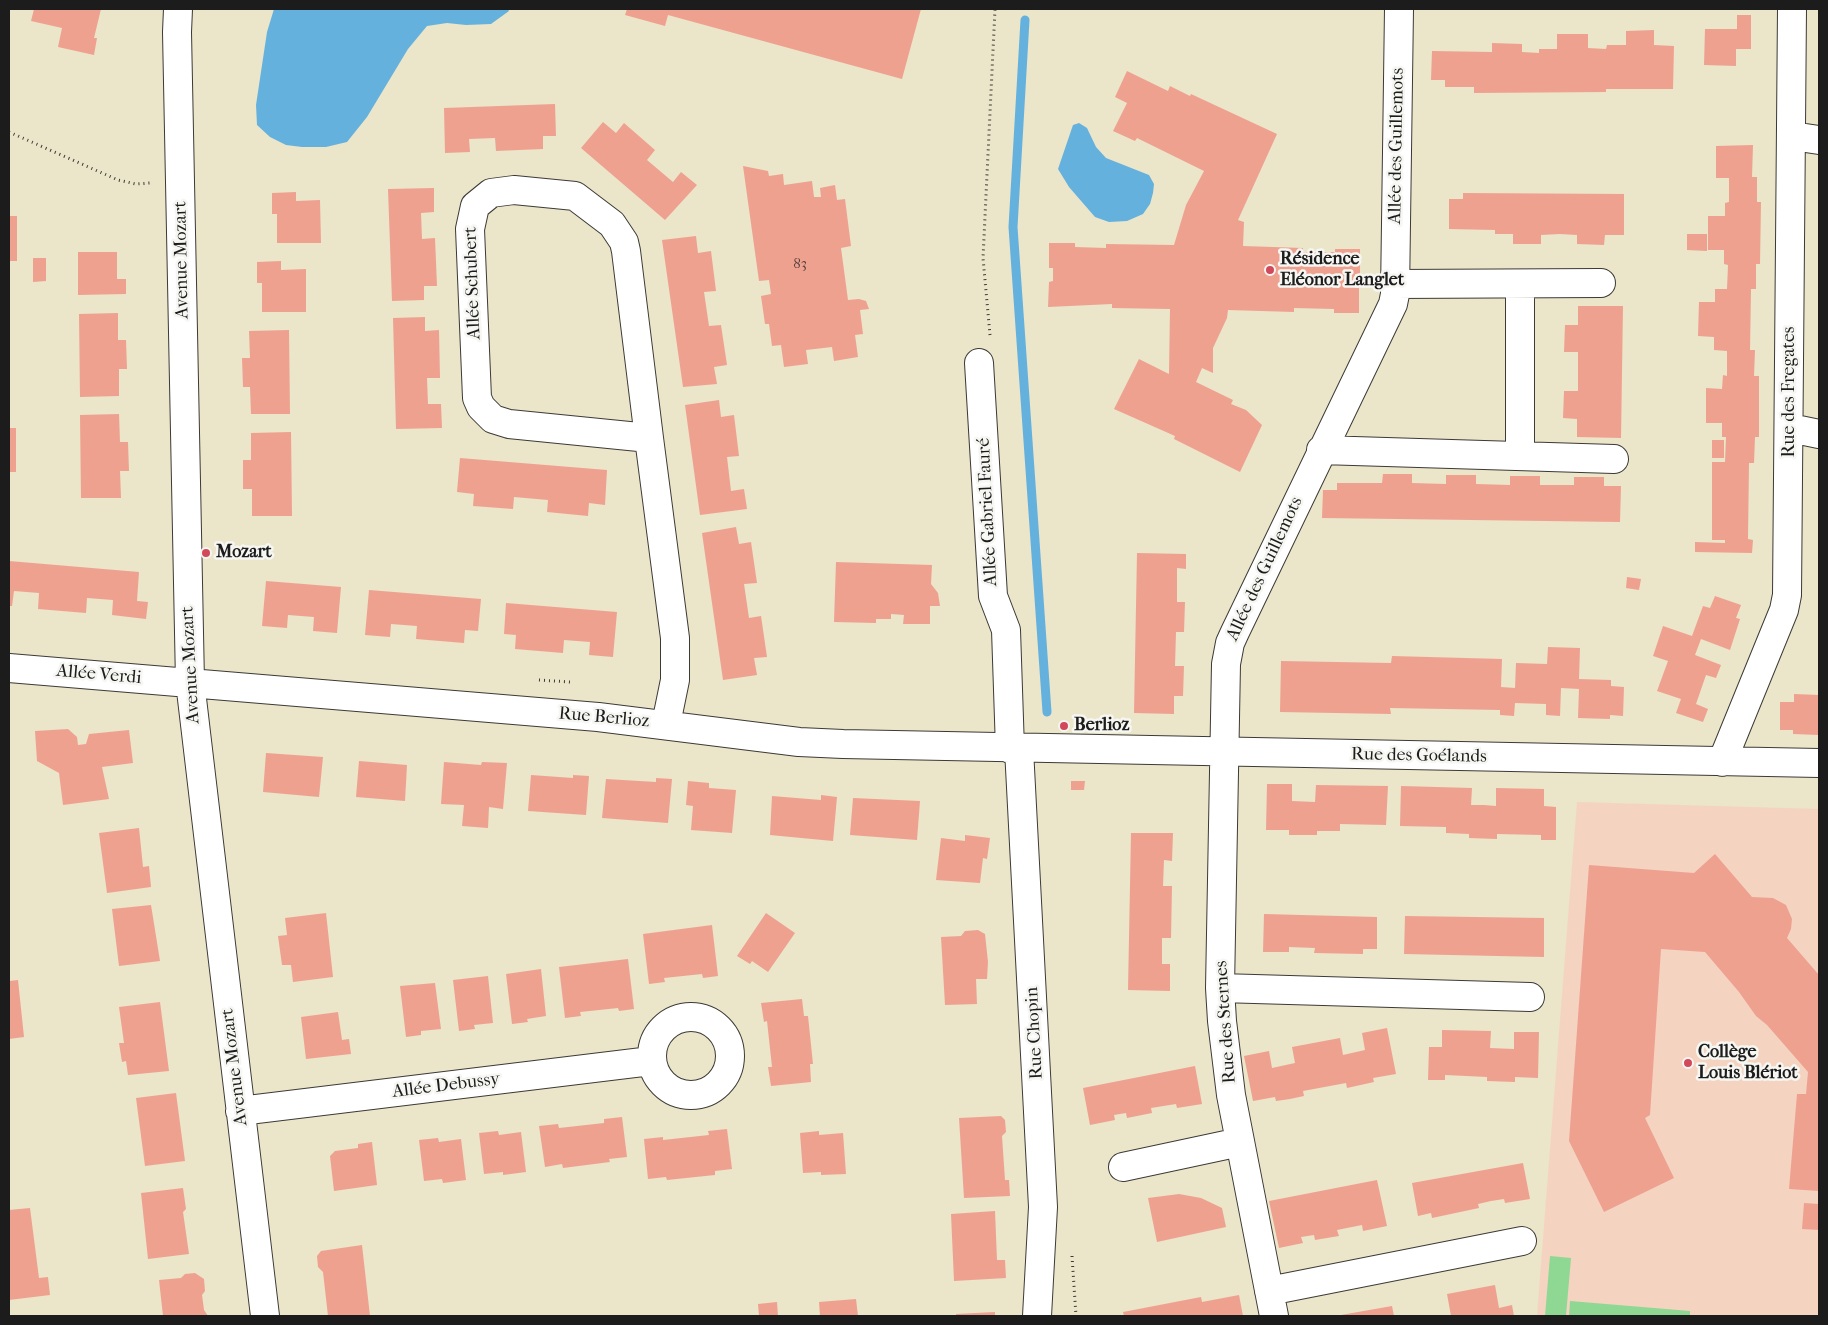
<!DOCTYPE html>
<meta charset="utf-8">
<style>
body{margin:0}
#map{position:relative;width:1828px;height:1325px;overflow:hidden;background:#ebe5c9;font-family:"IM FELL French Canon",serif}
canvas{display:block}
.frame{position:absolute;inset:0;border:10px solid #1c1c1c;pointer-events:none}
</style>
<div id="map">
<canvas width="1828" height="1325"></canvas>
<div class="frame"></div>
</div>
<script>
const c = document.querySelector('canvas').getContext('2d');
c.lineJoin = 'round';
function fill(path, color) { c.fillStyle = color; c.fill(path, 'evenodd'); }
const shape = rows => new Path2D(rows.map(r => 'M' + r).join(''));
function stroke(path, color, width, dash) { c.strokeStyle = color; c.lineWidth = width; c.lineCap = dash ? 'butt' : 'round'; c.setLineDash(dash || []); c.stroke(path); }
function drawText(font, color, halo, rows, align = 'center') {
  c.font = font + ' "IM FELL French Canon",serif'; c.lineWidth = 5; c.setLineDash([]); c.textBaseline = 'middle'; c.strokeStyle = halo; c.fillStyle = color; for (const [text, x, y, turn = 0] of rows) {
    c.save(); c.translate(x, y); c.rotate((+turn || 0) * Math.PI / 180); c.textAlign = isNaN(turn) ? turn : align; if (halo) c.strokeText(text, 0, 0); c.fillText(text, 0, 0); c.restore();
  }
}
const built = shape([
 [1577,802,1819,809,1819,1316,1537,1316]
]);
const green = shape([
 [1550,1256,1571,1258,1566,1316,1545,1316],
 [1570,1301,1690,1311,1690,1316,1569,1316]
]);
const water = shape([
 [274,9,508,9,509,11,491,24,466,25,447,23,427,26,408,49,367,117,347,142,326,147,302,147,286,145,270,137,257,125,256,105,267,32],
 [1079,123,1087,128,1096,147,1106,158,1149,175,1154,184,1153,193,1150,204,1143,214,1127,221,1109,222,1095,217,1069,187,1058,169,1073,125]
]);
const stream = shape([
 [1025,20,1013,227,1047,712]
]);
const building = shape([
 [34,9,101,9,94,38,97,38,94,55,58,47,62,28,31,21],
 [627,9,921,9,902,79,668,15,665,26,625,15],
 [1737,15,1751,15,1751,49,1736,49,1736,66,1704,65,1705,29,1737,29],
 [1654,30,1654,45,1674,46,1673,89,1606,89,1606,92,1474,93,1474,87,1445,87,1445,80,1431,80,1432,51,1492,52,1492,43,1522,44,1522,52,1539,53,1539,49,1557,49,1557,34,1588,34,1588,48,1606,49,1607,45,1626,45,1626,31],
 [1127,71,1168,91,1170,86,1190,96,1191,94,1277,134,1238,220,1244,222,1243,246,1303,248,1303,252,1335,252,1335,249,1360,249,1360,274,1355,274,1355,288,1359,288,1359,313,1334,313,1334,309,1294,308,1294,312,1228,310,1227,318,1213,348,1213,373,1202,368,1196,382,1233,400,1231,404,1246,410,1262,425,1240,472,1174,439,1175,436,1114,409,1139,359,1169,374,1170,309,1112,308,1112,304,1048,307,1049,282,1053,281,1053,268,1049,268,1049,243,1075,243,1075,247,1106,248,1106,244,1174,245,1186,205,1204,171,1137,138,1135,141,1113,131,1127,103,1115,97],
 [555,104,556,136,543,136,543,149,496,151,495,138,469,139,470,152,445,153,444,108],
 [603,122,616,133,624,123,655,150,647,160,673,182,681,172,697,185,665,220,581,148],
 [1753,145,1752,177,1757,177,1757,202,1761,202,1760,264,1756,264,1756,289,1751,289,1750,350,1755,350,1754,376,1759,376,1759,437,1755,437,1754,463,1749,463,1748,539,1753,540,1752,553,1695,552,1695,542,1725,543,1725,540,1712,540,1712,462,1725,462,1726,437,1722,437,1722,423,1706,423,1706,388,1722,389,1723,375,1727,376,1727,351,1714,350,1714,337,1698,336,1699,302,1715,302,1715,289,1727,289,1728,265,1724,264,1724,250,1708,250,1708,216,1725,216,1725,203,1729,202,1729,178,1716,178,1716,146],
 [743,166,768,171,769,176,783,174,784,185,812,181,814,197,821,197,820,188,835,185,837,200,845,199,851,246,841,248,848,300,859,299,866,301,869,309,860,310,863,334,855,335,858,357,834,361,832,347,806,350,808,364,784,367,781,345,772,346,769,324,765,324,761,296,771,294,769,280,759,281],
 [434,188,434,212,421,213,422,239,435,238,437,286,424,286,424,300,392,301,388,189],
 [296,192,296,201,320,200,321,243,277,243,277,214,272,214,272,193],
 [1463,193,1624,194,1624,235,1605,235,1604,245,1577,244,1577,235,1560,234,1541,235,1541,244,1513,244,1513,234,1495,234,1495,230,1449,229,1449,199,1463,199],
 [9,216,17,216,17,261,9,261],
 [1687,234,1707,234,1707,251,1687,250],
 [696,236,698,253,711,251,716,291,704,292,709,326,721,325,727,365,714,367,717,384,683,387,662,240],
 [78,252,117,252,117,279,126,279,126,294,78,295],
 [33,258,46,258,46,281,33,282],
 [281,261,281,270,306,269,306,312,262,312,262,283,257,283,257,262],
 [1578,306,1623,306,1621,438,1577,437,1577,419,1563,418,1564,391,1578,391,1578,352,1564,352,1565,325,1578,325],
 [118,313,118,340,126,340,127,369,119,369,119,396,80,397,79,314],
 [425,317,425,331,439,330,440,378,427,378,428,404,441,404,442,428,396,429,393,318],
 [289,330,290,414,251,414,250,387,243,387,242,358,250,358,249,331],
 [719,400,721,417,734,415,739,456,727,457,731,491,744,489,747,509,700,515,685,405],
 [119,414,120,442,128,442,129,471,120,471,121,498,81,498,80,415],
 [9,428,16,428,16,472,9,472],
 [291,432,292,516,252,516,252,489,243,489,243,460,251,460,251,433],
 [1712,440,1724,440,1724,458,1712,458],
 [460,458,607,470,605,505,589,503,588,516,547,512,548,500,514,497,513,509,473,506,474,494,457,492],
 [1383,474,1412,474,1412,483,1446,484,1446,475,1476,475,1476,484,1510,485,1510,476,1540,476,1540,485,1574,485,1574,477,1604,477,1604,486,1621,486,1620,522,1322,518,1323,490,1337,490,1337,483,1382,483],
 [736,527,739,544,751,542,757,583,744,584,749,618,761,616,767,657,754,658,757,675,723,680,702,533],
 [1137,553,1186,554,1186,569,1177,568,1177,602,1185,602,1184,632,1176,632,1175,666,1184,666,1183,696,1174,696,1174,714,1134,713],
 [9,561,139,572,137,601,148,602,146,619,112,615,113,600,87,598,86,613,38,609,39,593,14,591,12,606,9,606],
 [836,562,932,565,931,584,938,593,940,606,930,606,930,624,903,624,904,615,891,614,891,619,876,619,876,623,834,622],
 [1627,577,1641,579,1639,590,1626,588],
 [266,581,341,587,337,633,313,631,314,617,288,615,287,628,262,626],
 [369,590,481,599,478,631,465,630,464,643,416,639,417,626,391,624,390,637,365,635],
 [1715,596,1741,605,1736,618,1740,619,1730,650,1701,639,1695,655,1721,665,1716,678,1706,675,1696,704,1708,709,1703,722,1676,713,1681,699,1657,691,1668,661,1653,656,1663,626,1692,636,1703,606,1710,608],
 [506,603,617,612,613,657,589,655,590,642,564,640,563,653,515,649,516,635,504,634],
 [1548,647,1580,648,1579,679,1611,680,1611,686,1624,687,1623,716,1610,715,1610,719,1578,718,1579,689,1561,688,1560,716,1546,715,1546,704,1515,703,1514,716,1500,715,1500,710,1446,709,1390,708,1391,714,1280,712,1281,661,1391,663,1392,656,1502,659,1501,687,1515,688,1516,663,1547,664],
 [1794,694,1819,695,1819,735,1793,734,1793,730,1780,730,1780,702,1794,702],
 [68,729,77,737,78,745,86,744,89,734,129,730,133,763,102,767,109,799,63,805,59,773,37,761,35,731],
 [266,753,323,757,319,797,263,792],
 [359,761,407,765,405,801,356,797],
 [444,762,481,765,482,762,507,763,503,809,489,807,488,828,462,826,464,805,441,804],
 [531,775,573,778,573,775,589,776,586,815,528,811],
 [656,778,672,779,668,823,602,818,606,779,656,782],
 [688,781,709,783,709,788,736,790,732,833,691,830,693,806,686,805],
 [1071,781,1085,781,1084,790,1071,790],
 [1267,784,1292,784,1292,801,1315,802,1316,785,1388,786,1386,825,1340,824,1340,831,1317,831,1317,835,1289,835,1289,830,1266,830],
 [1401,786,1472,788,1471,805,1484,805,1496,806,1496,788,1544,789,1544,806,1556,807,1556,840,1541,840,1541,835,1497,834,1497,839,1469,838,1469,834,1446,833,1446,827,1400,826],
 [821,795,837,797,833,841,770,835,772,796,821,800],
 [853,798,920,801,917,840,850,835],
 [139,828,143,867,149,866,151,887,107,893,99,833],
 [1131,833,1173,833,1172,861,1164,860,1163,886,1172,886,1171,938,1162,938,1162,964,1170,964,1170,991,1128,990],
 [965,835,990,838,987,859,983,858,980,883,936,880,941,838,965,841],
 [1715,854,1752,897,1773,898,1786,905,1792,919,1791,929,1787,938,1819,975,1819,1191,1789,1189,1797,1094,1806,1094,1808,1072,1767,1025,1756,1016,1739,992,1705,952,1661,949,1650,1115,1645,1118,1674,1178,1604,1212,1569,1141,1589,865,1694,873],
 [151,905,160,961,119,966,112,909],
 [326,913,333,977,293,982,291,965,282,965,278,936,287,935,285,918],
 [766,913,795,933,768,972,752,961,750,964,737,956],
 [1264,914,1377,917,1377,949,1363,949,1363,954,1314,953,1315,948,1289,947,1289,952,1263,952],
 [1405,916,1544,918,1544,957,1404,954],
 [712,925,718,976,703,978,702,974,664,978,665,982,649,984,643,934],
 [978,930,985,934,988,962,987,979,976,979,977,1004,945,1005,941,937,961,936,965,931],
 [628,959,634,1009,619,1011,618,1008,580,1012,581,1016,565,1018,559,967],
 [541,969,546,1016,527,1019,528,1022,512,1024,506,974],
 [488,976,493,1023,474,1025,475,1029,459,1031,453,980],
 [18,980,24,1037,9,1039,9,981],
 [435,983,441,1029,421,1031,421,1035,406,1037,400,986],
 [802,999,804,1016,808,1016,813,1064,810,1064,811,1082,771,1086,768,1067,772,1067,767,1021,764,1022,761,1003],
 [160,1002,169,1071,128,1075,126,1061,122,1062,119,1043,124,1043,119,1007],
 [338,1012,342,1040,349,1039,351,1054,306,1059,301,1017],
 [1387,1028,1396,1074,1373,1078,1374,1082,1347,1088,1346,1083,1303,1091,1304,1096,1290,1099,1276,1101,1275,1097,1253,1101,1244,1056,1269,1051,1272,1068,1295,1063,1292,1047,1340,1038,1343,1055,1365,1050,1362,1033],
 [1442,1030,1491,1031,1490,1048,1514,1049,1514,1032,1539,1032,1538,1078,1515,1077,1515,1082,1487,1081,1487,1077,1445,1075,1445,1080,1428,1080,1429,1047,1442,1047],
 [1195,1066,1202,1104,1177,1108,1176,1104,1151,1108,1152,1113,1127,1118,1126,1113,1114,1115,1115,1120,1090,1125,1083,1088],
 [176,1093,185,1161,145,1166,136,1098],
 [1001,1116,1005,1120,1006,1132,1002,1136,1005,1180,1009,1180,1010,1196,964,1198,959,1118],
 [622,1117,627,1157,609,1159,610,1162,563,1168,562,1164,545,1167,539,1126,558,1124,559,1128,604,1123,604,1119],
 [727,1129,732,1169,715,1171,715,1175,667,1180,666,1177,648,1179,644,1139,663,1137,663,1140,709,1135,708,1131],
 [498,1131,499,1135,521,1132,526,1172,503,1175,503,1172,484,1174,479,1133],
 [819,1131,819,1135,843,1133,846,1174,821,1175,821,1172,803,1173,800,1133],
 [438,1138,439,1142,461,1139,466,1180,443,1183,442,1179,424,1181,419,1140],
 [372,1142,377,1185,334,1191,330,1156,335,1151,358,1148,358,1144],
 [1523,1163,1530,1199,1505,1203,1504,1199,1491,1201,1478,1204,1479,1208,1432,1218,1431,1213,1418,1216,1412,1183],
 [1377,1180,1387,1226,1363,1231,1362,1225,1337,1230,1339,1236,1315,1240,1314,1235,1301,1237,1303,1243,1279,1248,1269,1201],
 [183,1188,186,1209,183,1212,189,1254,148,1259,141,1193],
 [1179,1194,1201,1198,1222,1208,1226,1227,1157,1242,1148,1198],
 [1804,1203,1819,1204,1819,1230,1802,1229],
 [30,1208,39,1278,48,1277,50,1295,9,1300,9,1210],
 [995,1211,997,1260,1005,1260,1006,1278,954,1281,951,1214],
 [362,1245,370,1316,328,1316,323,1272,318,1267,317,1256,321,1251],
 [195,1273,204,1279,205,1291,202,1295,204,1310,208,1316,163,1316,159,1280,181,1278,185,1274],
 [1495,1285,1499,1308,1512,1305,1514,1316,1451,1316,1447,1294],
 [1239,1295,1243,1316,1124,1316,1123,1312,1201,1297,1202,1302],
 [856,1299,858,1316,820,1316,819,1302],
 [777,1302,778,1316,759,1316,758,1304],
 [1392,1306,1394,1316,1341,1316,1341,1315],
 [995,1312,995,1316,956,1316,956,1314]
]);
const path = shape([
 [9,132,118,180,136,184,150,183],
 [990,335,983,258,995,9],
 [539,680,570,682],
 [1072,1256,1076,1316]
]);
const minor = shape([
 [178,9,177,32,190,682,265,1316],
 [1792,136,1819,140],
 [1395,284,1601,283],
 [979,363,993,596,1006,630,1010,749],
 [1790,428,1819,434],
 [649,438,509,424,493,419,481,407,477,398,470,229,475,206,491,193,514,190,575,196,612,224,624,242,626,251,649,438,675,638,675,680,666,724],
 [1321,450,1614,459],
 [1520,456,1520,284],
 [9,668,598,717,799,742,843,744,1819,763],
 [1019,749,1043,1207,1037,1316],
 [1722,762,1784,610,1787,595,1792,9],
 [1220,988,1530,997],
 '652 1056a39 39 0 1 1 78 0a39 39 0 1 1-78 0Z',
 [240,1111,651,1061],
 [1123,1167,1240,1142],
 [1269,1291,1522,1241],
 [1274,1316,1231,1095,1222,1021,1220,988,1226,664,1230,643,1235,632,1393,304,1395,294,1399,9]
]);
const markers = [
 [1270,270,5,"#d1495b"],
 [206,553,5,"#d1495b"],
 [1064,726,5,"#d1495b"],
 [1688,1063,5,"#d1495b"]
];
const numberNames = [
 ["83",800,264]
];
const streetNames = [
 ["Allée des Guillemots",1397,146,-89],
 ["Avenue Mozart",182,260,-91],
 ["Allée Schubert",473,283,-92],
 ["Rue des Fregates",1790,392,-90],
 ["Allée Gabriel Fauré",988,512,-93],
 ["Allée des Guillemots",1265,569,-65],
 ["Avenue Mozart",191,665,-93],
 ["Allée Verdi",99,675,5],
 ["Rue Berlioz",604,718,5],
 ["Rue des Goélands",1419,756,1],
 ["Rue des Sternes",1226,1022,-94],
 ["Rue Chopin",1035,1033,-93],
 ["Avenue Mozart",235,1067,-97],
 ["Allée Debussy",446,1086,-7]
];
const poiNames = [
 ["Résidence",1280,260],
 ["Eléonor Langlet",1280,281],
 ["Mozart",216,553],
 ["Berlioz",1074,726],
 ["Collège",1698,1053],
 ["Louis Blériot",1698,1074]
];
fill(built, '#f5d3c1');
fill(green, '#8fd893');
fill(water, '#65b1de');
stroke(stream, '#65b1de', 9);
fill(building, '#efa190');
stroke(minor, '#3b3a36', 30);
stroke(path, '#3b3a36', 3, [1, 4]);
stroke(minor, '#fff', 28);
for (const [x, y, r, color] of markers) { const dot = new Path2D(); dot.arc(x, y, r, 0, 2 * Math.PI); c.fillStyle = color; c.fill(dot); stroke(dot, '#f6f6f2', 2); }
drawText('15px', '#513d39', null, numberNames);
drawText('18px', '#1c1c1c', '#f6f6f2', streetNames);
drawText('bold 18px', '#1c1c1c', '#f6f6f2', poiNames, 'left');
</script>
